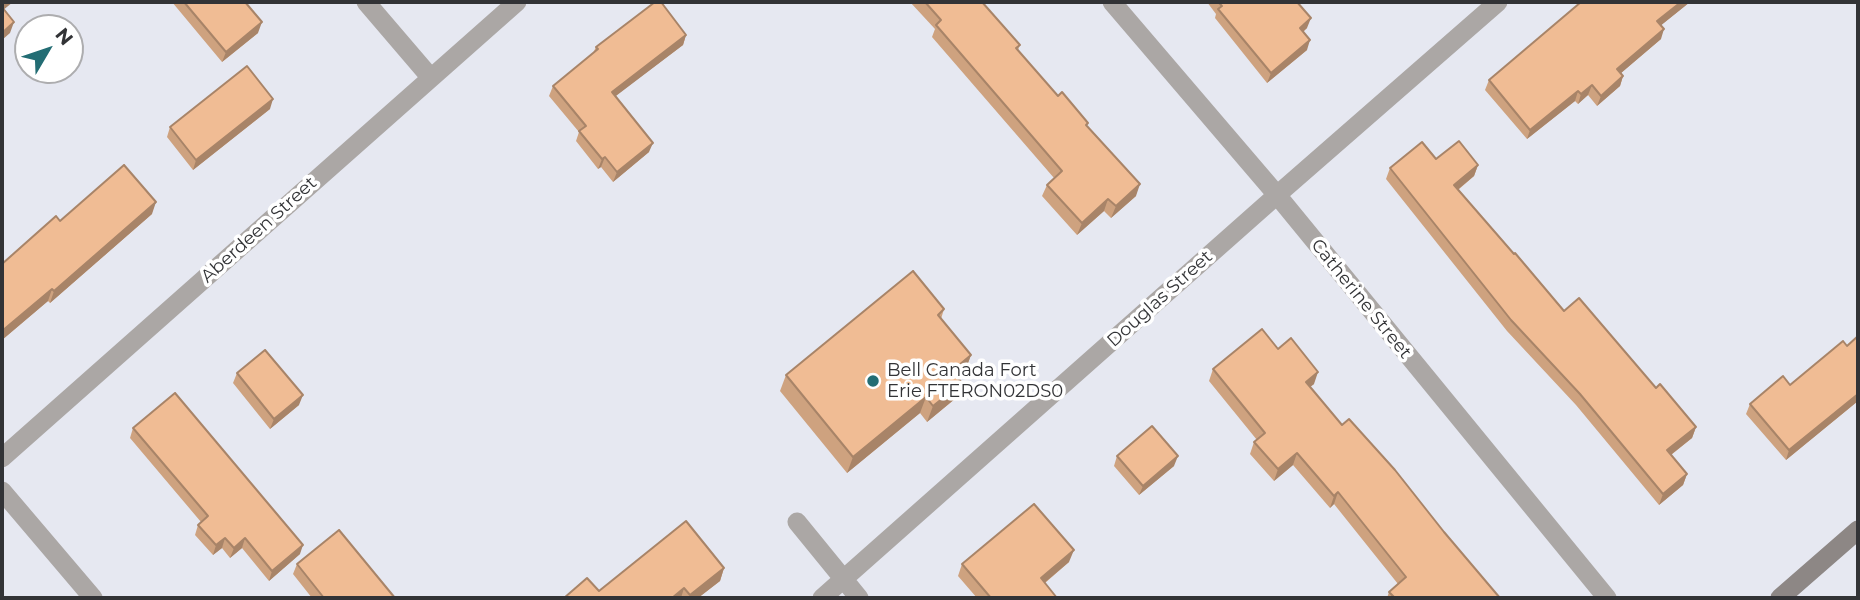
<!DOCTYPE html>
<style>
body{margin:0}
#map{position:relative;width:1860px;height:600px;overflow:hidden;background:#e6e8f1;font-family:Montserrat,sans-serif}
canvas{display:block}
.frame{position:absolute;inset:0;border:4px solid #323336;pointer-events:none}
.north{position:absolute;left:14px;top:14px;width:70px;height:70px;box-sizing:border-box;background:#fff;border:2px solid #adadaf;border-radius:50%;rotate:51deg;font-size:19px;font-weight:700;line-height:28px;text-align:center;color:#323336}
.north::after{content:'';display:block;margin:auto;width:24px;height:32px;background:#236d74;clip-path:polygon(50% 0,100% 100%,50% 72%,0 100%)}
</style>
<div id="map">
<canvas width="1860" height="600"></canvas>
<div class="frame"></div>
<div class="north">N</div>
</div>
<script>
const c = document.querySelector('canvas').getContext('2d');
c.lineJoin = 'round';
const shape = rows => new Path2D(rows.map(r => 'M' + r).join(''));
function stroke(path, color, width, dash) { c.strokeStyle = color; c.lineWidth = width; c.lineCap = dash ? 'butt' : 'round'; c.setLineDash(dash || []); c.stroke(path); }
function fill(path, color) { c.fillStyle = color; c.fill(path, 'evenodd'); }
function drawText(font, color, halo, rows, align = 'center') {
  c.font = font + ' Montserrat,sans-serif'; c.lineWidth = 7; c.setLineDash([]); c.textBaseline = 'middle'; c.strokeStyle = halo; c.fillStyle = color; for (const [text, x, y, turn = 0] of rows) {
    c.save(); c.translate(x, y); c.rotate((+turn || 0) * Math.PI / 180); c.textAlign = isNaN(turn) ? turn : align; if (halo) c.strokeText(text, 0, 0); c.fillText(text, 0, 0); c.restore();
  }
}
const minor = shape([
 [366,2,431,78],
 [1112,2,1277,195,1607,598],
 [2,458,517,2],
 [2,491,93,598],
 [797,522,859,598],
 [822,598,1277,195,1498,2]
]);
const secondary = shape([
 [1780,598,1858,530]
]);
const wall = shape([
 [172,2,245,2,258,33,222,62],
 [910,2,982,2,1020,45,1018,50,1058,96,1088,123,1087,126,1136,196,1111,218,1104,211,1077,235,1042,196,1047,185,1054,178,932,37,935,29],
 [1207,2,1297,2,1307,28,1303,32,1307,50,1267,83,1215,18,1216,14],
 [1581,2,1690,2,1661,25,1661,39,1621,73,1623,76,1620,86,1597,106,1588,95,1578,104,1575,101,1527,139,1485,90,1489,80],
 [686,35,683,45,615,96,649,152,613,182,601,167,598,169,576,141,579,132,549,96,553,86,593,53,596,47],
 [270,109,193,170,167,137,170,127],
 [1436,159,1478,165,1474,176,1458,190,1564,311,1656,388,1696,427,1692,438,1671,455,1687,474,1683,485,1659,505,1576,405,1507,331,1386,179,1390,168],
 [152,214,50,303,48,301,2,340,2,264,60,221],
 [944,309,941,319,971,355,965,371,958,378,956,398,927,422,920,413,847,473,780,391,786,375],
 [1858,336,1858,401,1786,460,1746,414,1750,404,1790,385,1847,346],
 [1278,349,1314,384,1310,387,1342,425,1444,532,1500,598,1387,598,1389,592,1398,584,1334,504,1330,508,1293,465,1274,481,1250,454,1254,442,1257,440,1209,381,1213,369],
 [237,373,299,405,270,429,233,383],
 [133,428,300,554,269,581,242,548,230,558,222,548,213,555,195,535,198,525,201,522,130,438],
 [1117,456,1174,466,1139,495,1114,466],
 [1069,562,1045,583,1057,598,977,598,958,576,962,564],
 [297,564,395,598,312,598,293,574],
 [724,568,720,581,698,598,564,598]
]);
const shadedWall = shape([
 [4,2,13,2,2,11,2,4],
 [1681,2,1690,2,1654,31,1657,21],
 [1311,18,1307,28,1296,38,1300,28],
 [14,22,10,33,2,40,2,33],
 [262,22,258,33,222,62,226,52],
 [1664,29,1661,39,1614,79,1617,69],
 [686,35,683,45,608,102,612,92],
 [1310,40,1307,50,1267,83,1271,73],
 [1623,76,1620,86,1597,106,1601,96],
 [1592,85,1588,95,1578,104,1581,94],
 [1578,91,1575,101,1527,139,1530,130],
 [273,99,270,109,193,170,196,160],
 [653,143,649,152,613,182,617,172],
 [605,157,601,167,598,169,602,159],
 [1478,165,1474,176,1450,196,1454,185],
 [1140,184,1136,196,1111,218,1116,206],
 [1108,199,1104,211,1077,235,1082,223],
 [156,202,152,214,50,303,54,291],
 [52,289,48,301,2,340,2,331],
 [971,355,965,371,947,387,952,371],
 [1318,372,1314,384,1301,394,1306,382],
 [962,383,956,398,927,422,933,406],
 [1858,394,1858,401,1786,460,1789,450],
 [303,395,299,405,270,429,274,419],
 [926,397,920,413,847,473,853,457],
 [1696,427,1692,438,1663,461,1667,450],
 [1297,453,1293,465,1274,481,1278,469],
 [1178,456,1174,466,1139,495,1143,486],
 [1687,474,1683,485,1659,505,1663,494],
 [1338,492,1334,504,1330,508,1334,496],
 [225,538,222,548,213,555,216,545],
 [245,538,242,548,230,558,234,548],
 [303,545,300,554,269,581,272,571],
 [1074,550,1069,562,1036,590,1041,578],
 [724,568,720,581,698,598,689,598,690,595],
 [684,588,681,598,672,598]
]);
const building = shape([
 [184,2,245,2,262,22,226,52,184,2],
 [655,2,661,2,686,35,612,92,653,143,617,172,605,157,602,159,579,131,586,126,553,86,598,49,596,47,655,2],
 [925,2,982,2,1020,45,1016,48,1058,96,1062,92,1088,123,1086,125,1140,184,1116,206,1108,199,1082,223,1047,185,1062,171,936,25,941,20,925,2],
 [1218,2,1297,2,1311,18,1300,28,1310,40,1271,73,1218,9,1222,6,1218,2],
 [1581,2,1681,2,1657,21,1664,29,1617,69,1623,76,1601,96,1592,85,1581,94,1578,91,1530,130,1489,80,1581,2],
 [2,7,14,22,2,33,2,7],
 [247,66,273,99,196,160,170,127,247,66],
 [1459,141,1478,165,1454,185,1514,254,1515,253,1564,311,1579,298,1656,388,1660,384,1696,427,1667,450,1687,474,1663,494,1580,394,1511,320,1390,168,1422,142,1436,159,1459,141],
 [124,165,156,202,54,291,52,289,2,331,2,264,56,216,60,221,124,165],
 [913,271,944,309,938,315,971,355,952,371,962,383,933,406,926,397,853,457,786,375,913,271],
 [1262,329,1278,349,1291,338,1318,372,1306,382,1342,425,1349,419,1395,470,1444,532,1500,598,1395,598,1389,592,1406,577,1338,492,1334,496,1297,453,1278,469,1254,442,1265,433,1213,369,1262,329],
 [1858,336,1858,394,1789,450,1750,404,1783,376,1790,385,1843,341,1847,346,1858,336],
 [265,350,303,395,274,419,237,373,265,350],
 [175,393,303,545,272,571,245,538,234,548,225,538,216,545,198,525,208,516,133,428,175,393],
 [1152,426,1178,456,1143,486,1117,456,1152,426],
 [1034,504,1074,550,1041,578,1057,598,991,598,962,564,1034,504],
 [686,521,724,568,690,595,684,588,672,598,564,598,587,578,599,591,686,521],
 [339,530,395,598,324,598,297,564,339,530]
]);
const markers = [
 [873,381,7,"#236d74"]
];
const streetNames = [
 ["Aberdeen Street",259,230,-42],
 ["Douglas Street",1160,299,-42],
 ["Catherine Street",1361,299,51]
];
const poiNames = [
 ["Bell Canada Fort",887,371],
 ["Erie FTERON02DS0",887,392]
];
stroke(minor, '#aba7a5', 19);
stroke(secondary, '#8d8785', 19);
fill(wall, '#cea27f');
fill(shadedWall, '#a88468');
fill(building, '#f0bc94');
stroke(building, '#a88468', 2);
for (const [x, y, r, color] of markers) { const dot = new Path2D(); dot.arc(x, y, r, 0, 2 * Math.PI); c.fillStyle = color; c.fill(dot); stroke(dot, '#fff', 2.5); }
drawText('18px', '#323336', '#fff', streetNames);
drawText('18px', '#323336', '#fff', poiNames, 'left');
</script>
